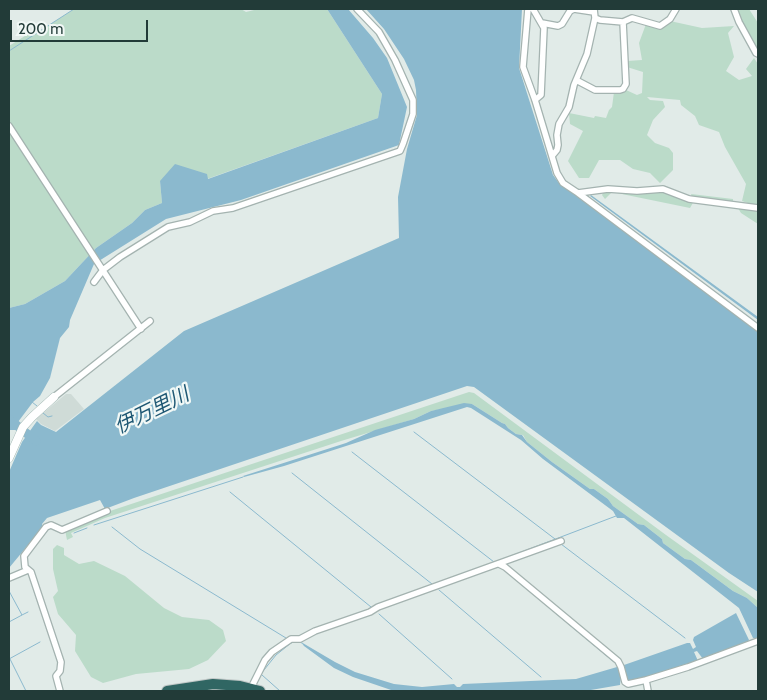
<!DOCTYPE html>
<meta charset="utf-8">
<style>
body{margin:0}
#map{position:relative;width:767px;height:700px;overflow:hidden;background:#e1ebe8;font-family:Cabin,sans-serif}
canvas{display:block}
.frame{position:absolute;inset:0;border:10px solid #223b38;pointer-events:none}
.scale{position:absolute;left:10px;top:20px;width:138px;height:22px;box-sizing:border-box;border:2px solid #223b38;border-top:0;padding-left:6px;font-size:15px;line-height:18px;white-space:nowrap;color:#223b38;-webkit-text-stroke:4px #f1f8f6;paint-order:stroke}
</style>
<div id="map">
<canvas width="767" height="700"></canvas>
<div class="frame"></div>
<div class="scale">200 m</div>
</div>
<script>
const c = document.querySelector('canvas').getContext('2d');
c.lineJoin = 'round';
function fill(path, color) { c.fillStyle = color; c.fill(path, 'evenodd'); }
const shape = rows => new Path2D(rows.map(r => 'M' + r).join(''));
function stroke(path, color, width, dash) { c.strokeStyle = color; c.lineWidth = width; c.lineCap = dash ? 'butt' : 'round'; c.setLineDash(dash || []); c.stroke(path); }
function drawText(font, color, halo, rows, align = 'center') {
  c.font = font + ' Cabin,"Noto Sans JP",sans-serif'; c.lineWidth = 4.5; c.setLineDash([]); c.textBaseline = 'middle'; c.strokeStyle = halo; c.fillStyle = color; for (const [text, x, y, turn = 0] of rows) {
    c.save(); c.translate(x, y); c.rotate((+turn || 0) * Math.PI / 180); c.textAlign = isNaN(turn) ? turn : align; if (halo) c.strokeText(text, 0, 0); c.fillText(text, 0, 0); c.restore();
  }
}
const built = shape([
 [66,394,71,394,84,409,55,431,41,424,36,419]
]);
const green = shape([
 [74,9,241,9,246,12,258,9,327,9,382,94,378,118,207,179,160,181,162,203,145,210,132,223,96,248,65,281,25,304,9,308,9,46,36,29,38,32],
 [736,9,749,9,758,23,758,52],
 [670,21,702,28,734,26,728,33,734,57,726,71,739,80,752,76,746,69,754,58,758,64,758,120,757,122,758,124,758,205,753,205,742,201,746,184,725,147,719,132,699,125,695,116,681,105,680,100,647,97,650,100,663,101,665,107,653,120,647,135,655,143,669,148,673,153,673,170,660,183,650,173,633,169,620,160,599,160,589,178,579,178,568,161,583,131,570,124,569,113,594,118,595,116,606,118,609,110,612,107,614,92,626,90,637,95,642,93,643,72,627,67,627,61,642,60,639,43,646,24,661,28],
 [604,191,665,192,694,201,690,208,612,192,605,199,602,195],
 [691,194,733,199,733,203,692,197],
 [738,208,758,209,758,224,741,213],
 [469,392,474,393,666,535,758,601,758,608,747,598,733,591,691,560,685,559,663,543,662,539,644,525,638,524,613,506,608,499,594,489,590,489,552,462,527,442,523,435,516,434,508,428,505,424,502,423,472,404,431,411,414,419,341,441,105,518,71,533,73,537,67,540,65,530,104,513],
 [57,545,64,548,64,555,79,564,94,561,125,576,164,608,182,617,209,620,223,630,226,641,208,660,189,669,136,674,103,683,91,677,75,651,76,635,58,614,53,597,58,591,53,569,53,549]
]);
const water = shape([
 [327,9,348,9,373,38,387,58,407,107,399,145,241,200,166,219,94,264,70,320,69,327,60,338,50,378,40,396,33,402,18,422,19,424,16,430,9,430,9,308,25,304,65,281,96,248,132,223,145,210,162,203,160,181,175,164,207,174,208,179,378,118,382,94],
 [366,9,522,9,519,68,553,175,559,183,758,331,758,592,729,573,474,387,467,386,134,498,105,509,100,500,47,518,42,524,43,527,9,568,9,472,22,442,37,421,41,425,56,432,184,331,399,238,398,197,407,149,417,115,416,90,414,80,404,59,384,29],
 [591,195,758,317,758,320,590,196],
 [464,403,472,404,502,423,505,424,508,428,516,434,522,435,527,442,552,462,590,489,594,489,608,499,613,506,638,524,644,525,662,539,663,543,685,559,691,560,733,591,747,598,758,608,758,638,753,638,739,608,624,518,617,518,613,511,543,459,521,440,471,408,467,407,284,466,244,477,243,476,346,443,375,430,414,419,431,411],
 [736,613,749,640,748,642,703,659,697,651,694,652,698,661,648,677,629,681,621,676,620,685,585,691,394,691,353,677,334,668,304,646,301,642,335,662,355,672,394,684,422,687,454,684,457,687,460,687,463,684,576,679,617,667,624,672,624,665,687,643,690,643,693,649,696,647,693,640,694,637]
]);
const stream = shape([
 [9,51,74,9],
 [32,402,37,406],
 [43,413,48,417,52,416],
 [414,432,555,539],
 [352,452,494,562],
 [292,473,432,584],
 [230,492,371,607],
 [94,525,243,477],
 [112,527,140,549,286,638],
 [74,533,87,528],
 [561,544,685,638],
 [503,559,616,516],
 [439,590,541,677],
 [9,591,22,615,9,622],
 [390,600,490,564],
 [367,610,377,605],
 [553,611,614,662],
 [379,614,452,679],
 [22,615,28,612],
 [297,637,314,629],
 [9,657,26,691],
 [9,659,40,642],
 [260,675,276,655,291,643,297,641,302,643],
 [262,675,280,691]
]);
const river = shape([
 [9,419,36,441]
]);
const street = shape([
 [528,9,523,67,535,100,557,173,563,183,578,193,608,189,637,191,663,189,689,199,758,208],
 [533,9,544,28,541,95,535,100],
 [734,9,739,22,756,53,758,54],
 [595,18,600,20,623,22,632,18,660,26,670,19,676,9],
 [542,23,558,26,562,24,570,11,574,9,594,12],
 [576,80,595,90,620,90,623,89,626,84,623,22],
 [9,126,141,329],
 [552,156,557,150,558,145,557,135,559,124,569,107,574,85,587,54,595,18,594,9],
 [578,193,758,328],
 [94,282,103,270,120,257,168,227,190,222,213,211,233,208,400,151,403,144,413,114,413,100,395,60,379,32,357,9],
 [54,397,150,321],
 [499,564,505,567,618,661,621,667,625,682,628,684,646,680,648,691],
 [9,578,28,570],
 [646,680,688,667,758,641],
 [251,688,265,660,272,652,291,639,300,639,315,631,370,612,378,607,561,541],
 [60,691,56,676,60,671,61,662,31,572,25,567,24,556,46,527,51,525,62,530,107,511]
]);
const secondary = shape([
 [9,458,23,427,32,417,54,397]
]);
const highway = shape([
 [167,691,213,684,240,686,260,691]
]);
const waterNames = [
 ["伊万里川",152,411,-26]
];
fill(built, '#cfdbd7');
fill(green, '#bbdbc9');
fill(water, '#8bb9ce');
stroke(stream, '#8bb9ce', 1);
stroke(river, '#8bb9ce', 9);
stroke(street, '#a4b3b0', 8);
stroke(secondary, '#a0b6b2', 9);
stroke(highway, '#c1c8c7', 12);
stroke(street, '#fff', 5.5);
stroke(secondary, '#fff', 8);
stroke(highway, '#306663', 10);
drawText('italic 20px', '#1f5874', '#f1f8f6', waterNames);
</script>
